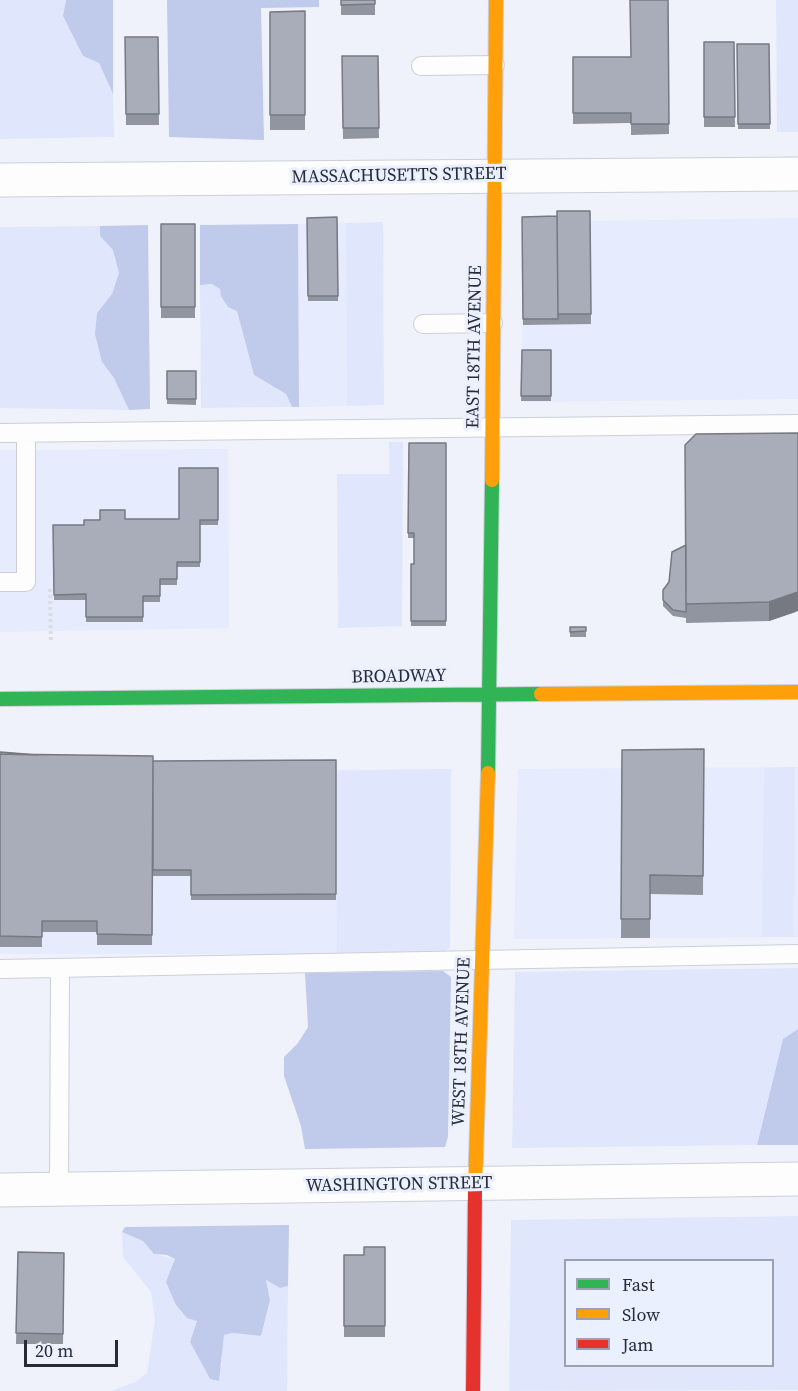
<!DOCTYPE html>
<style>
body{margin:0}
#map{position:relative;width:798px;height:1391px;overflow:hidden;background:#eff2fa;font-family:"Source Serif 4",serif}
canvas{display:block}
.legend{position:absolute;left:564px;top:1259px;width:210px;height:108px;box-sizing:border-box;background:#ebf0fe;border:2px solid #9da1af;margin:0;padding:8px 10px;list-style:none;font-size:18px;color:#272b38}
.legend li{display:flex;align-items:center;gap:12px;height:30px}
.legend b{width:30px;border:2px solid #9da1af}
.scale{position:absolute;left:24px;top:1340px;width:94px;height:27px;box-sizing:border-box;border:3px solid #272b38;border-top:0;padding-left:8px;font-size:18px;line-height:21px;white-space:nowrap;color:#272b38;-webkit-text-stroke:4px #ebf0fe;paint-order:stroke}
</style>
<div id="map">
<canvas width="798" height="1391"></canvas>
<ul class="legend">
<li><b style="height:8px;background:#30b455"></b>Fast</li>
<li><b style="height:8px;background:#ff9f0a"></b>Slow</li>
<li><b style="height:8px;background:#e5322d"></b>Jam</li>
</ul>
<div class="scale">20 m</div>
</div>
<script>
const c = document.querySelector('canvas').getContext('2d');
c.lineJoin = 'round';
function fill(path, color) { c.fillStyle = color; c.fill(path, 'evenodd'); }
const shape = rows => new Path2D(rows.map(r => 'M' + r).join(''));
function stroke(path, color, width, dash) { c.strokeStyle = color; c.lineWidth = width; c.lineCap = dash ? 'butt' : 'round'; c.setLineDash(dash || []); c.stroke(path); }
function drawText(font, color, halo, rows, align = 'center') {
  c.font = font + ' "Source Serif 4",serif'; c.lineWidth = 6; c.setLineDash([]); c.textBaseline = 'middle'; c.strokeStyle = halo; c.fillStyle = color; for (const [text, x, y, turn = 0] of rows) {
    c.save(); c.translate(x, y); c.rotate((+turn || 0) * Math.PI / 180); c.textAlign = isNaN(turn) ? turn : align; if (halo) c.strokeText(text, 0, 0); c.fillText(text, 0, 0); c.restore();
  }
}
const built = shape([
 [798,218,798,399,522,402,523,222],
 [346,223,347,406,299,407,298,224],
 [228,449,229,628,0,632,0,450],
 [798,767,798,937,514,939,518,769],
 [451,769,450,948,337,954,0,954,0,772]
]);
const green = shape([
 [0,0,66,0,63,16,83,56,99,63,113,94,114,137,0,139],
 [776,0,798,0,798,132,777,132],
 [383,222,384,405,347,406,346,223],
 [100,226,100,236,113,250,119,273,112,294,97,313,102,362,114,377,129,410,0,408,0,227],
 [212,284,221,289,237,310,254,375,286,394,292,407,201,408,200,285],
 [389,442,403,442,402,626,338,628,337,474,389,474],
 [795,767,794,937,762,937,764,768],
 [451,769,450,948,442,953,337,954,336,771],
 [798,968,798,1029,783,1039,757,1145,512,1148,515,972],
 [798,1216,798,1390,509,1391,511,1220],
 [772,1260,772,1366,566,1366,566,1260],
 [122,1232,143,1241,154,1254,175,1259,172,1273,197,1320,190,1342,210,1379,222,1366,221,1348,224,1335,233,1333,261,1336,270,1300,266,1280,280,1288,288,1286,287,1391,111,1391,135,1382,147,1373,155,1320,151,1292,123,1257]
]);
const forest = shape([
 [66,0,113,0,113,94,99,63,83,56,63,16],
 [167,0,319,0,319,7,261,8,264,140,169,137],
 [298,224,299,407,292,407,286,394,254,375,237,311,228,307,221,296,220,289,212,284,200,285,200,225],
 [148,225,150,409,129,410,114,378,102,362,95,334,97,313,112,294,119,273,113,250,100,236,100,226],
 [443,971,451,977,448,1137,445,1147,305,1149,301,1126,284,1076,284,1057,298,1043,308,1027,305,973],
 [798,1029,798,1145,757,1145,783,1039],
 [289,1225,288,1286,280,1288,266,1280,270,1300,261,1336,233,1333,224,1335,219,1381,210,1379,190,1342,197,1321,187,1318,176,1305,166,1282,175,1259,167,1255,154,1254,143,1241,122,1232,125,1227]
]);
const path = shape([
 [50,589,51,643]
]);
const lane = shape([
 [421,66,495,65],
 [423,324,493,323],
 [0,433,798,424],
 [0,582,26,582,26,433],
 [0,969,798,954],
 [59,1189,60,968]
]);
const street = shape([
 [0,180,798,174],
 [0,1190,798,1179]
]);
const fast = shape([
 [0,699,541,694],
 [488,773,492,480]
]);
const slow = shape([
 [492,480,496,0],
 [541,694,798,692],
 [475,1189,488,773]
]);
const jam = shape([
 [473,1391,475,1189]
]);
const wall = shape([
 [341,0,375,4,375,15,341,15],
 [668,0,669,134,631,135,631,123,573,124,573,57,631,57],
 [305,11,305,130,270,130,270,12],
 [125,37,158,37,159,125,126,125],
 [704,42,734,42,735,127,704,127],
 [737,44,769,44,770,129,738,129],
 [342,56,378,56,379,138,343,139],
 [590,211,591,324,523,325,522,217,557,216],
 [337,217,338,301,308,301,307,218],
 [161,224,195,224,195,318,161,318],
 [522,350,551,350,551,401,521,401],
 [167,371,196,371,196,405,167,404],
 [409,443,446,443,446,626,411,626,411,564,414,564,414,538,408,538],
 [218,468,218,525,200,525,200,567,177,567,177,585,160,585,160,602,143,602,143,622,86,622,86,600,54,600,53,525,84,525,84,520,179,519],
 [672,552,796,612,769,621,686,623,686,618,673,616,663,606,663,590,669,582],
 [570,627,586,627,586,637,570,637],
 [704,749,703,895,650,894,650,938,621,938,622,750],
 [0,752,153,761,336,760,336,900,191,900,191,876,153,876,153,790,152,945,97,945,97,932,42,932,42,947,0,947],
 [385,1247,385,1337,344,1337,344,1255,364,1255],
 [18,1252,64,1253,63,1344,16,1344]
]);
const shadedWall = shape([
 [798,592,798,611,769,621,769,602]
]);
const building = shape([
 [341,0,375,0,375,4,341,5,341,0],
 [630,0,668,0,669,124,631,124,631,113,573,113,573,57,631,57,630,0],
 [305,11,305,115,270,115,270,12,305,11],
 [125,37,158,37,159,114,126,114,125,37],
 [704,42,734,42,735,117,704,117,704,42],
 [737,44,769,44,770,124,738,124,737,44],
 [342,56,378,56,379,128,343,128,342,56],
 [557,211,590,211,591,314,558,314,557,211],
 [557,216,558,319,523,319,522,217,557,216],
 [337,217,338,296,308,296,307,218,337,217],
 [161,224,195,224,195,307,161,307,161,224],
 [522,350,551,350,551,396,521,396,522,350],
 [167,371,196,371,196,399,167,399,167,371],
 [798,433,798,592,769,602,686,604,685,445,696,434,798,433],
 [409,443,446,443,446,621,411,621,411,564,414,564,414,533,408,533,409,443],
 [179,468,218,468,218,520,200,520,200,562,177,562,177,579,160,579,160,596,143,596,143,617,86,617,86,594,54,595,53,525,84,525,84,520,100,520,100,510,125,510,125,519,179,519,179,468],
 [686,545,686,612,673,610,663,600,663,590,669,582,672,552,686,545],
 [570,627,586,627,586,631,570,632,570,627],
 [704,749,703,876,650,875,650,919,621,919,622,750,704,749],
 [0,752,38,755,0,754,0,752],
 [0,754,153,756,152,935,97,934,97,921,42,921,42,937,0,936,0,754],
 [336,760,336,894,191,895,191,870,153,870,153,761,336,760],
 [364,1247,385,1247,385,1326,344,1326,344,1255,364,1255,364,1247],
 [18,1252,64,1253,63,1334,16,1333,18,1252]
]);
const streetNames = [
 ["MASSACHUSETTS STREET",399,176,-1],
 ["EAST 18TH AVENUE",475,347,-89],
 ["BROADWAY",399,677,-1],
 ["WEST 18TH AVENUE",462,1042,-88],
 ["WASHINGTON STREET",399,1185,-1]
];
fill(built, '#e6ebfd');
fill(green, '#e0e7fc');
fill(forest, '#c0caea');
stroke(lane, '#cccfd9', 20);
stroke(street, '#cccfd9', 35);
stroke(fast, '#cccfd9', 16);
stroke(slow, '#cccfd9', 16);
stroke(jam, '#cccfd9', 16);
stroke(path, '#dbdde0', 4, [3, 3]);
stroke(lane, '#fdfdfe', 18);
stroke(street, '#fdfdfe', 33);
stroke(fast, '#30b455', 14);
stroke(slow, '#ff9f0a', 14);
stroke(jam, '#e5322d', 14);
fill(wall, '#9195a0');
fill(shadedWall, '#767982');
fill(building, '#a9adba');
stroke(building, '#767982', 1.5);
drawText('18px', '#272b38', '#ebf0fe', streetNames);
</script>
